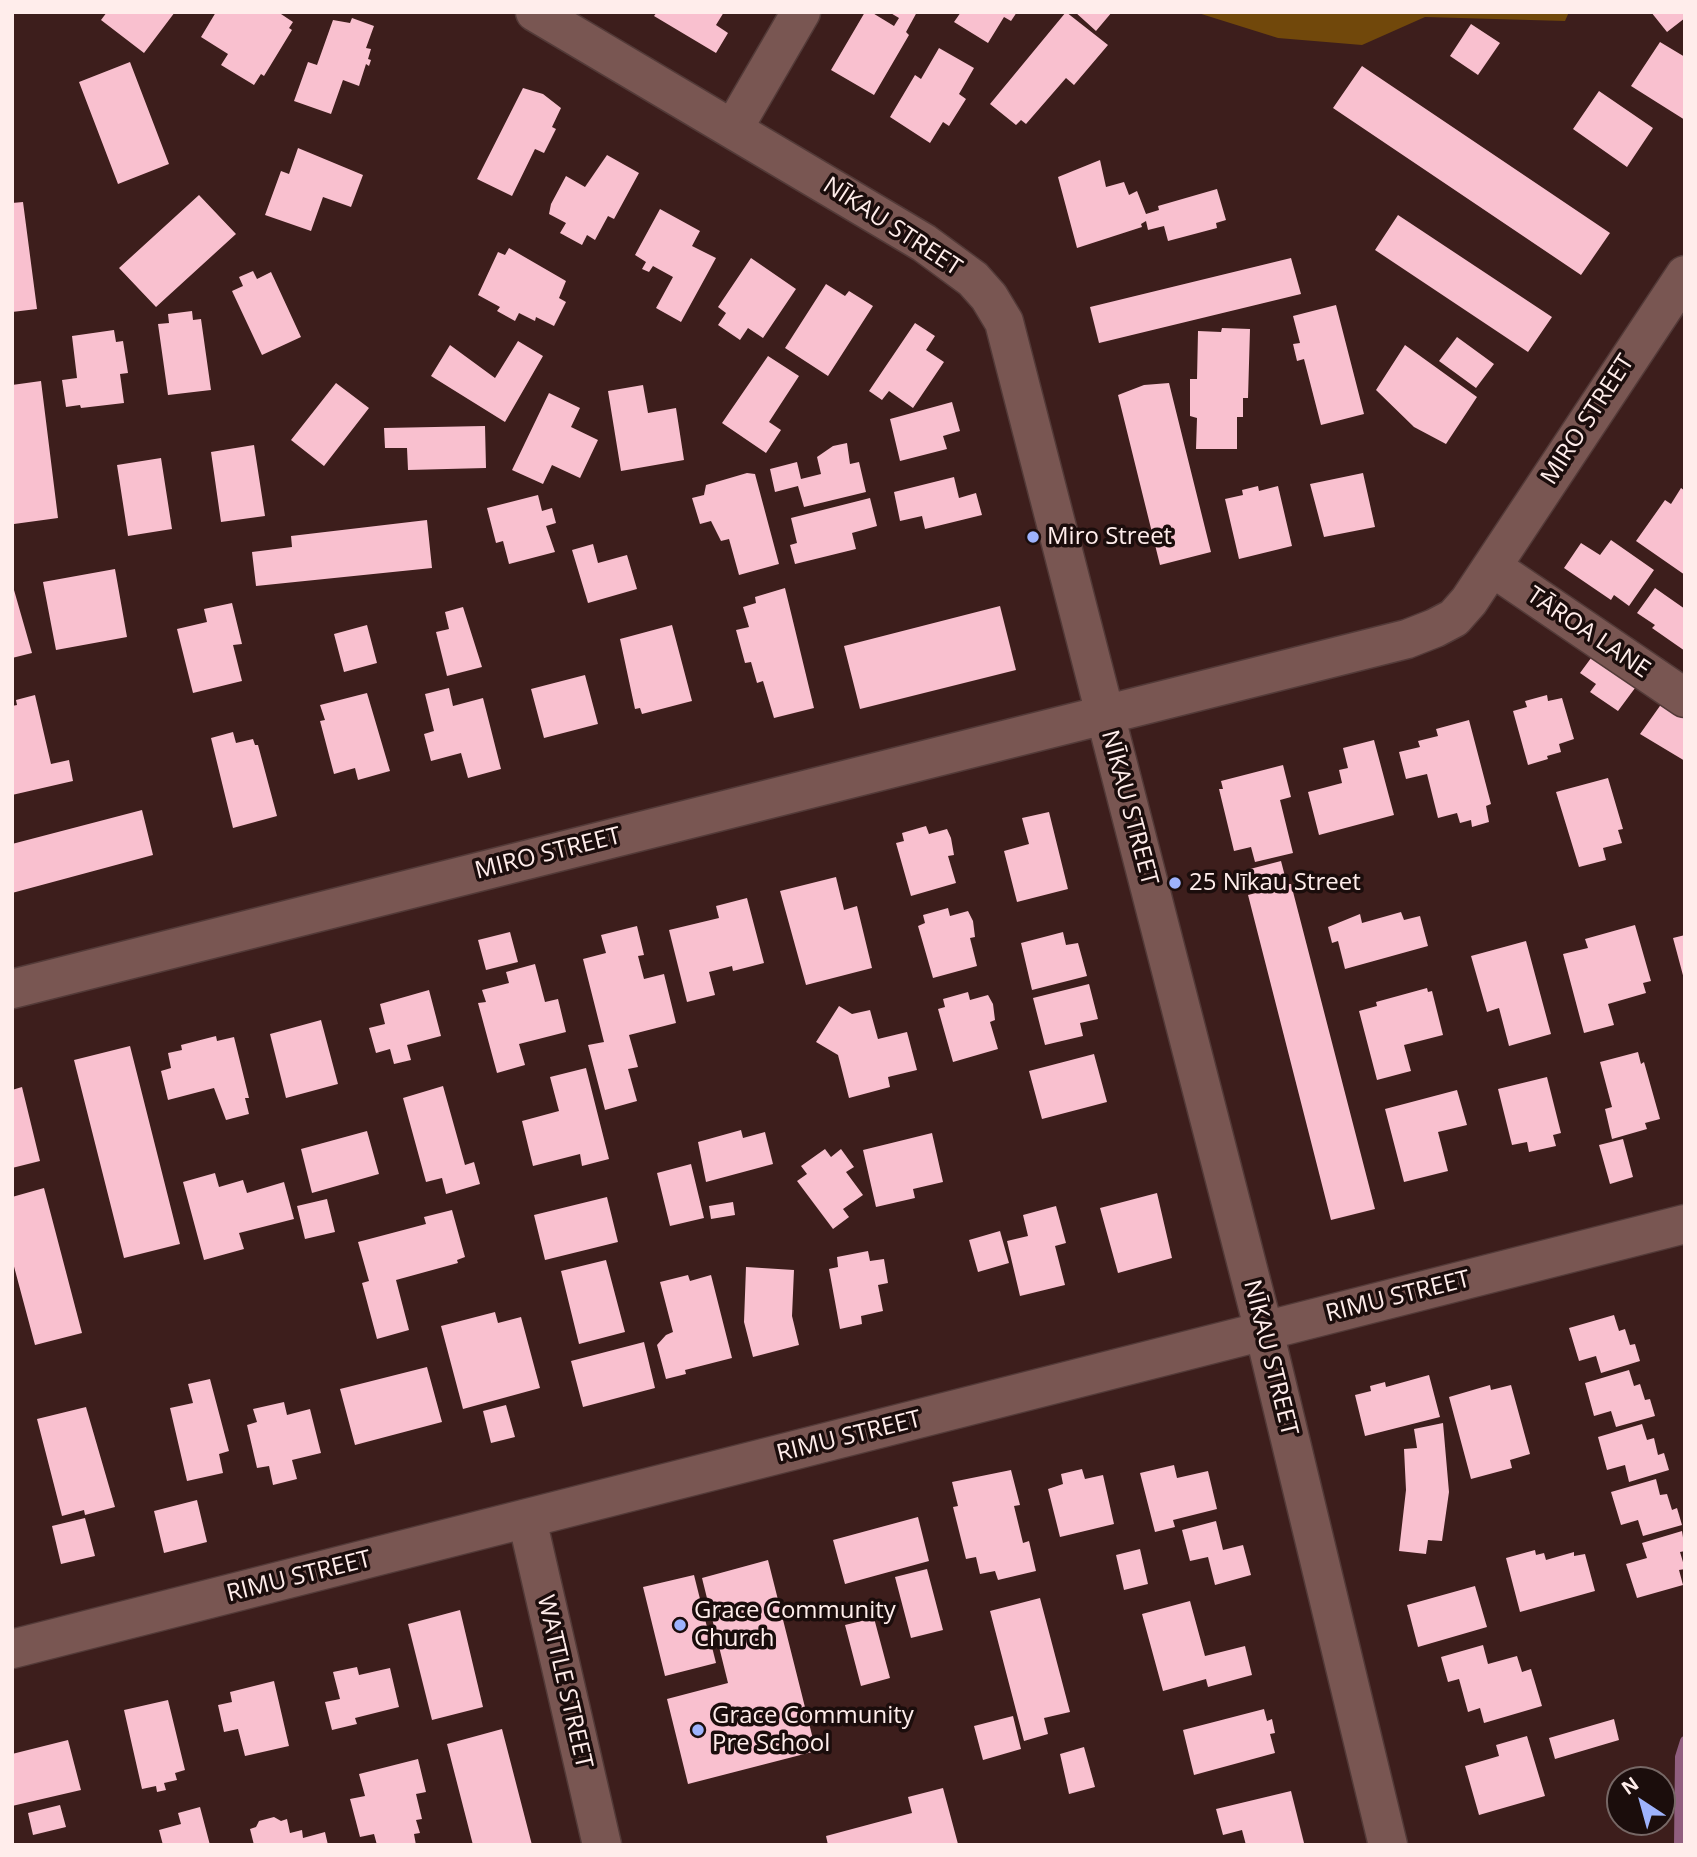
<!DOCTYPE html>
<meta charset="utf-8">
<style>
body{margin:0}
#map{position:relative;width:1697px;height:1857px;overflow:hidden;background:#3d1e1c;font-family:"Open Sans",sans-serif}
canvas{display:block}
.frame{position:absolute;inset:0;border:14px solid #ffedeb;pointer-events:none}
.north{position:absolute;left:1606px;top:1766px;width:70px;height:70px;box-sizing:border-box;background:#1b0d0c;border:2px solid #766765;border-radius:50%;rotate:324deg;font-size:19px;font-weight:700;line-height:28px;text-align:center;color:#ffedeb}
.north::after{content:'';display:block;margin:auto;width:24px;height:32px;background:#9eb3fd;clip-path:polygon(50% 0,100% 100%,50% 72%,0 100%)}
</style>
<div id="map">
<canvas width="1697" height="1857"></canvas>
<div class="frame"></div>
<div class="north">N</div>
</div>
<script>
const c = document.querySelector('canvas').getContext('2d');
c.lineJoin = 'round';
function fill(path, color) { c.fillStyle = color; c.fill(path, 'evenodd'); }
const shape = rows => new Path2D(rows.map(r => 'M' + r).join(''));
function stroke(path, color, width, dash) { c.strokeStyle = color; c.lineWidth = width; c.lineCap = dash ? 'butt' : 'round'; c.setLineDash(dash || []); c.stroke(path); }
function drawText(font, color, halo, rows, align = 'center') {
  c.font = font + ' "Open Sans",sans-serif'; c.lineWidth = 7; c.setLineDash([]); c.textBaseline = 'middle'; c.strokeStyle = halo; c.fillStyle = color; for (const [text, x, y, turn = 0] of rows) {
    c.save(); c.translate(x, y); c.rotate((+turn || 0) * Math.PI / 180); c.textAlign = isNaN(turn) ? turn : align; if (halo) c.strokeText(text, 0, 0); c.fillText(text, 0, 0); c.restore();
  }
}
const forest = shape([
 [1195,12,1569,12,1565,21,1425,17,1362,45,1278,38]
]);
const stream = shape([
 [1679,1845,1680,1757,1685,1741]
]);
const building = shape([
 [107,12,175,12,144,53,101,20],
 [216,12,278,12,293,22,289,28,292,30,264,76,261,74,254,85,221,65,228,54,201,37],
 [657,12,724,12,716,25,728,33,716,53,654,16],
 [865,12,871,12,894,26,899,18,889,12,917,12,906,32,909,35,874,95,831,70],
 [961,12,1017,12,1011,21,1004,17,988,43,954,22],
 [1066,12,1108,45,1074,85,1066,78,1026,124,1021,120,1016,125,990,104],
 [1075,12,1112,12,1096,31],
 [1651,12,1685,12,1685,18,1667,32],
 [352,18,374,26,366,48,371,49,368,59,371,60,369,66,366,64,359,86,343,80,331,114,294,101,308,62,317,65,333,20,350,23],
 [1471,24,1500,43,1478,75,1450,56],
 [1660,42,1685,57,1685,120,1631,86],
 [939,48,974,68,959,94,966,99,949,126,943,122,930,143,890,117,915,75,921,79],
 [130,62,169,164,118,184,79,82],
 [1362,66,1610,233,1581,275,1333,108],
 [523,88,543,94,561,108,552,127,556,129,544,153,535,149,512,196,477,179],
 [1599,91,1653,128,1627,167,1573,129],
 [298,148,363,175,351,207,323,197,311,231,265,215,281,171,289,174],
 [607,155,639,173,614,219,608,216,595,240,587,235,582,245,560,233,566,223,549,214,551,204,566,176,585,187],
 [1100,160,1106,187,1124,182,1129,195,1137,191,1146,214,1159,210,1158,206,1217,189,1226,220,1216,223,1217,228,1168,241,1164,226,1148,230,1146,221,1141,224,1142,227,1077,248,1058,177],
 [199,195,236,234,156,307,119,268],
 [23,202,37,309,12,312,12,203],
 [660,209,700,231,692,246,716,258,681,322,656,308,673,277,653,266,649,272,642,269,646,262,635,255],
 [1398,215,1552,317,1528,352,1375,250],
 [509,248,566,281,559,298,566,302,554,326,536,317,535,321,519,313,515,321,497,311,500,307,478,295,498,252,505,255],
 [751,258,796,289,763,338,748,328,740,340,718,325,726,313,718,307],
 [1291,258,1301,294,1099,343,1090,307],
 [253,271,257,279,271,272,301,337,262,355,232,291,243,286,239,277],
 [826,284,845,296,849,291,873,306,828,376,785,348],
 [1336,305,1364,414,1321,425,1304,359,1297,361,1293,344,1300,343,1293,316],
 [192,311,193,320,201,319,211,390,168,395,158,324,169,323,168,314],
 [915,323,935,336,926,350,944,362,913,408,889,391,882,400,869,391],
 [1222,328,1250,329,1248,398,1243,398,1243,417,1237,417,1237,449,1196,449,1197,418,1190,416,1190,379,1197,379,1198,331,1221,332],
 [114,330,116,342,123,341,128,373,120,374,124,403,81,408,80,405,66,407,62,380,77,378,72,336],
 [1457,337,1494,364,1476,388,1439,361],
 [518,341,543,356,505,422,431,376,450,345,495,378],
 [1405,345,1477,397,1446,444,1414,427,1376,390],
 [768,356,799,376,769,422,781,430,766,453,722,423],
 [41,381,58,518,14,524,12,385],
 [336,383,369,408,324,466,291,440],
 [1169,383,1211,552,1160,565,1118,395,1144,385],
 [643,385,648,413,676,408,684,460,621,471,608,391],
 [549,393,580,408,571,427,598,440,580,478,552,465,543,484,512,470],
 [952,402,960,431,943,436,947,449,900,461,890,419],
 [485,426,486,468,408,470,407,448,385,448,384,428],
 [847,443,850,464,859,462,866,492,804,507,798,486,775,492,770,469,797,462,801,479,821,474,817,457,833,446],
 [254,445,265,516,221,522,211,452],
 [161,458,172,529,128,536,117,465],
 [747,473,755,474,779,564,739,575,729,539,721,541,711,521,700,524,692,498,704,495,706,485],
 [1363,473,1375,527,1324,537,1310,484],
 [954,477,959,498,976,493,982,515,925,529,922,516,900,521,894,492],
 [1258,486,1259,491,1278,486,1292,546,1239,559,1225,499,1243,495,1242,490],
 [1681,488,1685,491,1685,575,1636,541,1665,500,1671,504],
 [538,495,542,511,552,508,556,523,546,526,555,552,509,564,503,541,496,543,487,508],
 [870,498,877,526,852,533,856,549,795,564,790,545,797,543,791,518],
 [427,520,432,568,256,586,252,552,292,547,291,536],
 [1611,540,1654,570,1629,606,1614,595,1611,600,1564,568,1581,543,1600,555],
 [593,544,598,563,627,555,637,589,588,603,572,550],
 [115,569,127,637,56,650,43,582],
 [12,583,32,653,12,658],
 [785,588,814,708,774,718,763,681,757,683,751,662,745,663,736,630,749,627,743,607,756,603,755,597],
 [1655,588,1685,609,1685,651,1652,628,1655,625,1637,613],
 [232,603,242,644,233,645,242,681,193,693,177,629,207,622,204,609],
 [1000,606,1016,670,860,709,844,646],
 [463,607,482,667,447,676,436,632,449,629,445,612],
 [367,625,377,663,344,672,334,634],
 [672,625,692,701,642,714,640,708,635,709,620,639],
 [1594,654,1638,684,1618,711,1590,692,1596,684,1580,673],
 [585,675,598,724,544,738,531,689],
 [449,688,453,706,483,698,501,769,468,778,461,753,431,761,424,734,434,731,425,694],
 [367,693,390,771,358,780,355,768,334,774,320,721,325,720,320,705],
 [35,695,51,764,69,760,73,781,12,795,12,706,17,705,16,700],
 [1547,695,1548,701,1562,698,1574,739,1559,744,1561,752,1547,756,1548,759,1528,765,1513,711,1527,707,1525,701],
 [1667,696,1685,709,1685,761,1640,734],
 [1469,720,1491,804,1486,806,1489,822,1472,827,1471,820,1460,823,1457,813,1438,818,1427,774,1406,779,1399,752,1420,747,1418,741,1438,736,1436,729],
 [233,732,236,743,253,739,255,745,258,745,277,816,233,828,211,738],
 [1374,740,1394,815,1319,835,1308,792,1342,783,1339,770,1348,768,1343,748],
 [1283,765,1291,797,1280,800,1293,853,1255,862,1251,847,1234,851,1219,789,1223,789,1221,781],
 [1608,778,1623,829,1618,830,1622,843,1603,848,1606,860,1579,867,1556,792],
 [142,810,153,855,12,893,12,844],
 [1049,812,1068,889,1017,902,1004,851,1029,844,1022,818],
 [926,826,929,834,947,829,951,838,954,855,948,856,956,883,911,896,896,843,904,841,902,833],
 [1281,861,1287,884,1291,884,1375,1209,1331,1220,1248,895,1256,893,1250,869],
 [836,877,844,910,857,906,872,968,806,985,780,891],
 [747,898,764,963,733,971,732,966,709,972,715,995,687,1002,669,930,719,918,716,906],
 [948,908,950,916,968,911,973,921,975,937,970,938,977,966,933,978,918,926,925,923,923,915],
 [1401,912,1404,920,1420,916,1428,946,1345,969,1338,941,1332,943,1328,927,1360,914,1362,923],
 [1635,925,1651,981,1643,983,1646,993,1608,1004,1614,1025,1584,1033,1563,954,1588,948,1585,939],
 [637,926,644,955,638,956,644,979,664,974,676,1023,629,1035,638,1067,628,1069,637,1101,605,1110,588,1045,604,1042,583,959,606,953,601,935],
 [510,932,518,962,486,970,478,940],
 [1063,932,1066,945,1078,943,1087,976,1032,990,1021,943],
 [1685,935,1685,979,1684,979,1673,938],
 [1526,941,1551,1034,1509,1046,1499,1008,1487,1012,1471,956],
 [535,964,545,1002,558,999,566,1032,519,1044,525,1065,497,1073,478,1003,486,1002,482,990,509,983,506,972],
 [1089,984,1098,1019,1080,1023,1083,1036,1045,1045,1033,998],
 [1427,988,1428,992,1432,991,1443,1035,1404,1045,1411,1071,1377,1080,1359,1011,1377,1006,1376,1002],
 [429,990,441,1036,407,1045,411,1060,394,1064,390,1049,376,1053,369,1028,385,1024,380,1004],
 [968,992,970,1000,988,995,993,1004,995,1020,990,1022,998,1049,953,1062,938,1009,945,1007,943,999],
 [839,1006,852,1014,870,1010,878,1039,907,1032,917,1070,888,1077,890,1087,849,1098,838,1055,816,1042],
 [321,1020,338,1084,286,1098,270,1034],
 [216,1036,217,1041,234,1037,249,1098,245,1098,249,1114,226,1120,214,1088,168,1100,161,1071,171,1068,168,1053,182,1050,181,1045],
 [130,1046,180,1244,124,1258,74,1060],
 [1638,1052,1641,1064,1644,1062,1660,1119,1645,1123,1647,1129,1612,1139,1605,1109,1612,1107,1600,1062],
 [1094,1054,1107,1102,1042,1119,1029,1071],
 [586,1068,609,1159,582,1166,580,1154,533,1166,522,1121,559,1111,550,1077],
 [1547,1077,1561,1133,1553,1135,1556,1146,1529,1152,1527,1142,1512,1145,1498,1089],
 [443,1086,465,1165,474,1162,480,1184,446,1194,442,1178,426,1182,403,1098],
 [22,1087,40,1161,12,1168,12,1090],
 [1457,1090,1467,1125,1438,1132,1448,1171,1404,1182,1385,1109],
 [741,1130,743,1138,765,1132,773,1164,706,1182,698,1142],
 [367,1131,379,1174,312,1193,301,1149],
 [932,1133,943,1182,913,1189,915,1198,876,1207,863,1150],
 [1623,1139,1633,1177,1610,1184,1599,1145],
 [825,1149,831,1157,841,1149,854,1167,846,1172,863,1195,843,1209,849,1217,833,1229,797,1181,807,1174,801,1166],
 [691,1164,704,1218,670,1226,657,1173],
 [215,1173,219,1187,243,1180,247,1193,284,1182,294,1219,239,1233,244,1249,204,1260,183,1182],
 [44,1188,82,1333,35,1345,12,1259,12,1197],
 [1157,1193,1172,1258,1118,1273,1100,1208],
 [607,1197,618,1242,545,1260,534,1215],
 [327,1199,335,1232,305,1239,297,1206],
 [733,1202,735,1215,711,1219,709,1206],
 [1056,1206,1066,1243,1055,1246,1065,1285,1020,1296,1007,1241,1028,1236,1023,1215],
 [452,1210,465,1257,457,1260,458,1263,396,1280,409,1330,377,1339,362,1283,369,1281,358,1242,426,1224,424,1217],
 [1000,1231,1009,1263,978,1272,969,1240],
 [868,1251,870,1261,884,1259,888,1283,878,1285,883,1311,861,1316,862,1324,840,1329,829,1269,838,1267,837,1257],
 [606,1260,625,1332,579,1344,561,1271],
 [746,1267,794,1270,792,1316,799,1345,753,1357,744,1322],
 [688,1275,690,1281,711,1275,732,1358,685,1370,686,1374,666,1379,657,1345,666,1335,673,1332,660,1282],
 [495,1312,498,1323,521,1317,540,1388,463,1409,441,1326],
 [1614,1315,1619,1331,1625,1329,1630,1345,1635,1344,1640,1361,1601,1373,1596,1356,1579,1361,1569,1328],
 [644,1342,655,1388,583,1407,571,1361],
 [427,1367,442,1422,355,1445,340,1389],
 [1629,1370,1634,1386,1640,1384,1645,1400,1650,1399,1655,1416,1616,1427,1611,1411,1594,1416,1585,1383],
 [1429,1375,1440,1417,1365,1436,1355,1395,1371,1391,1370,1386,1385,1382,1386,1387],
 [210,1379,229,1451,219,1454,223,1473,187,1481,170,1408,193,1403,188,1384],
 [1490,1385,1491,1390,1511,1385,1530,1454,1510,1460,1512,1468,1471,1479,1449,1397],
 [284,1402,287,1415,310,1409,321,1453,292,1460,297,1479,273,1485,269,1466,257,1468,247,1425,257,1422,253,1409],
 [506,1405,515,1437,491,1443,483,1411],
 [86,1407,115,1507,85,1515,84,1510,62,1516,37,1419],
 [1443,1423,1449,1492,1442,1541,1428,1540,1426,1554,1399,1551,1406,1490,1404,1449,1417,1448,1414,1429],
 [1642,1424,1647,1440,1654,1438,1658,1455,1664,1453,1669,1470,1629,1482,1625,1465,1607,1470,1598,1437],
 [1174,1465,1177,1478,1208,1471,1217,1509,1173,1520,1175,1527,1155,1532,1140,1473],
 [1082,1469,1085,1479,1103,1475,1114,1524,1060,1537,1048,1489,1063,1484,1061,1474],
 [1011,1470,1020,1505,1014,1506,1023,1543,1029,1541,1036,1571,998,1580,995,1571,980,1574,976,1557,966,1559,953,1507,958,1506,952,1482],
 [1656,1479,1660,1495,1667,1494,1672,1510,1677,1508,1682,1525,1643,1536,1638,1520,1621,1525,1611,1492],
 [197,1500,207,1542,164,1553,154,1511],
 [918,1517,929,1561,845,1584,833,1540],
 [85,1518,95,1556,61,1564,52,1526],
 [1216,1521,1223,1550,1243,1545,1251,1575,1215,1585,1208,1557,1190,1561,1182,1530],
 [1682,1531,1685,1551,1680,1552,1685,1569,1679,1570,1683,1585,1637,1598,1626,1564,1647,1558,1642,1543],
 [1140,1549,1148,1584,1124,1590,1116,1555],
 [1535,1550,1536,1555,1544,1553,1546,1560,1574,1552,1574,1556,1585,1554,1595,1591,1520,1612,1506,1558],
 [768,1560,816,1751,688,1784,667,1699,728,1683,702,1578],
 [927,1569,943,1630,911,1638,895,1577],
 [694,1575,716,1663,665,1676,643,1587],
 [1475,1586,1487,1627,1418,1647,1407,1605],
 [1040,1598,1070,1712,1044,1718,1048,1734,1024,1741,990,1611],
 [1190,1601,1205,1656,1245,1646,1252,1675,1208,1687,1206,1679,1163,1691,1142,1614],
 [460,1610,483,1707,432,1720,408,1624],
 [874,1618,890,1678,861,1686,845,1625],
 [1483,1645,1488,1664,1517,1656,1522,1672,1531,1669,1542,1706,1484,1723,1480,1708,1468,1712,1459,1679,1448,1682,1441,1657],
 [357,1667,359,1675,390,1668,399,1707,355,1718,357,1724,332,1730,325,1702,340,1699,333,1672],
 [274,1681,289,1746,245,1756,238,1729,224,1732,218,1705,232,1702,230,1692],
 [168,1700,185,1770,175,1773,177,1780,164,1783,166,1790,157,1792,156,1786,142,1789,124,1710],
 [1264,1709,1267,1721,1272,1719,1275,1733,1270,1734,1275,1753,1194,1775,1183,1730],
 [1013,1716,1021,1749,983,1760,974,1726],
 [1614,1719,1619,1740,1555,1759,1549,1738],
 [502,1729,532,1845,473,1845,447,1744],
 [1527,1736,1545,1796,1479,1815,1465,1766,1499,1756,1496,1745],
 [68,1740,81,1790,12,1806,12,1754],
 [1084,1747,1095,1787,1069,1794,1060,1754],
 [418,1759,426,1792,416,1794,422,1819,416,1820,420,1833,414,1834,416,1845,377,1845,374,1834,360,1837,350,1799,365,1796,359,1774],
 [943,1788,958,1844,828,1845,826,1836,912,1813,908,1797],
 [1291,1791,1304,1843,1246,1845,1242,1830,1223,1835,1216,1809],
 [60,1805,66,1827,33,1835,28,1813],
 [200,1807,210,1845,163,1845,159,1830,181,1824,178,1813],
 [274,1817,281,1821,287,1819,290,1833,302,1830,303,1838,325,1832,328,1845,254,1845,250,1829,256,1827,259,1821]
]);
const minor = shape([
 [535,12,924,243,973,279,989,297,1004,322,1264,1331,1388,1845],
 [733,129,801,12],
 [1492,567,1685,698],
 [12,989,1407,639,1435,628,1454,618,1469,601,1685,275],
 [527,1519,602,1845],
 [12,1649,1685,1224]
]);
const markers = [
 [1033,537,7,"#9eb3fd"],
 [1175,883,7,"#9eb3fd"],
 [680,1625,7,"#9eb3fd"],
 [698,1730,7,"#9eb3fd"]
];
const streetNames = [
 ["NĪKAU STREET",892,227,33],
 ["MIRO STREET",1588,420,-57],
 ["TĀROA LANE",1588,633,34],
 ["NĪKAU STREET",1129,808,75],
 ["MIRO STREET",548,854,-14],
 ["RIMU STREET",1398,1297,-14],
 ["NĪKAU STREET",1270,1358,76],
 ["RIMU STREET",849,1437,-14],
 ["RIMU STREET",299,1577,-14],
 ["WATTLE STREET",564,1682,77]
];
const poiNames = [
 ["Miro Street",1047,537],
 ["25 Nīkau Street",1189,883],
 ["Grace Community",694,1611],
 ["Church",694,1639],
 ["Grace Community",712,1716],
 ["Pre School",712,1744]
];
fill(forest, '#71480b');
stroke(stream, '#905e7e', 10);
fill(building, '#f9c0cf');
stroke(minor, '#533a38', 41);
stroke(minor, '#795652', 38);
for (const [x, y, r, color] of markers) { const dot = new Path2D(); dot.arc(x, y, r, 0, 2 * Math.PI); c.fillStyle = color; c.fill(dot); stroke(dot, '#1b0d0c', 2.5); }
drawText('24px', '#ffedeb', '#1b0d0c', streetNames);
drawText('24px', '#ffedeb', '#1b0d0c', poiNames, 'left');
</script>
